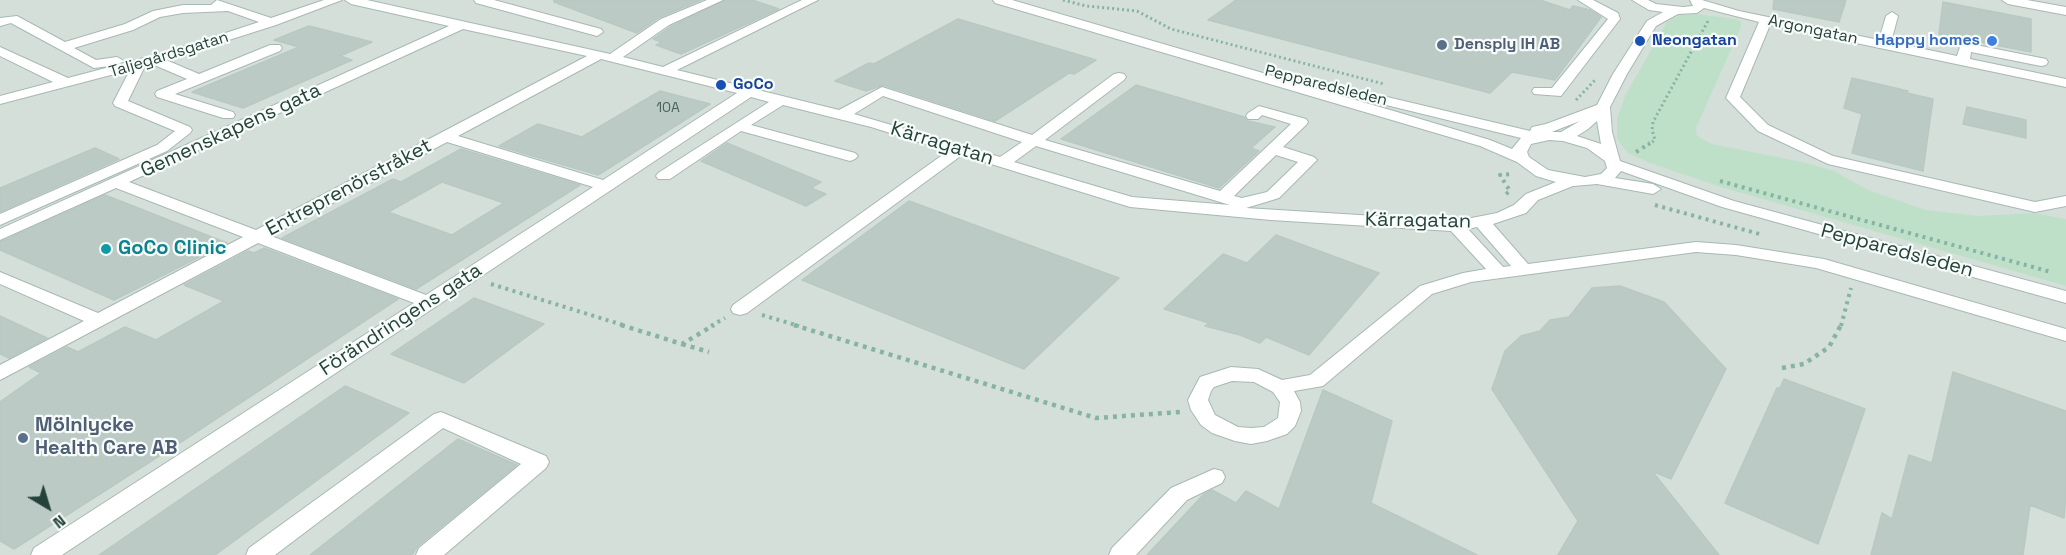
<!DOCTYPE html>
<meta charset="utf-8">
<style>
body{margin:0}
#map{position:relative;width:2066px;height:555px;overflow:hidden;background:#e6efeb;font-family:"Space Grotesk",sans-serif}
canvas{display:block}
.north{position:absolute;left:18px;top:477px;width:60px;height:60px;-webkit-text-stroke:4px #f7fbf9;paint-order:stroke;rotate:142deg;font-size:16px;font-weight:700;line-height:24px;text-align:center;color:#24423a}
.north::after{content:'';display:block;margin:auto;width:21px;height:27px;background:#24423a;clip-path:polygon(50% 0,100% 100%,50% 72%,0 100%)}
</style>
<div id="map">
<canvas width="2066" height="555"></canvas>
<div class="north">N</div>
</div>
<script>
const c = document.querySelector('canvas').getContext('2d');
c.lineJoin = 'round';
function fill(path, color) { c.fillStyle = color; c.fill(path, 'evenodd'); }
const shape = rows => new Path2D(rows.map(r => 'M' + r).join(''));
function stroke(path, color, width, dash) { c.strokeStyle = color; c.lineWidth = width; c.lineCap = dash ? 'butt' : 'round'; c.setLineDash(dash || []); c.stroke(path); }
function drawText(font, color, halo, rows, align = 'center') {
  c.font = font + ' "Space Grotesk",sans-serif'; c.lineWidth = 4.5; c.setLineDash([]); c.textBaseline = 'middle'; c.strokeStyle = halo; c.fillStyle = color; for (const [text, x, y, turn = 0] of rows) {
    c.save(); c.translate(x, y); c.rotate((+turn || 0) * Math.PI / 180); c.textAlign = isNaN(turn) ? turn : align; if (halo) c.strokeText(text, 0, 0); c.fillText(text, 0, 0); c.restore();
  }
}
const built = shape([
 [0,0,2066,0,2066,555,0,555]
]);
const green = shape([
 [1696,14,1736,19,1741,22,1741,27,1696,128,1697,136,1712,144,1807,163,1834,171,1868,190,1926,210,1978,216,2033,213,2066,219,2066,286,1724,188,1650,163,1628,153,1617,139,1617,119,1625,96,1667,22,1680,15]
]);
const building = shape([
 [554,0,701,0,660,17,637,33,554,2,554,0],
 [725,0,752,0,779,9,681,54,656,45,662,42,653,39,670,27,725,0],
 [1236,0,1540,0,1570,10,1573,6,1590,10,1601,17,1555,80,1512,72,1490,93,1208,20,1236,0],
 [1774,0,1846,0,1839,22,1773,9,1774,0],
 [1943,2,2031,19,2031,52,1939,34,1943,2],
 [958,19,1096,60,1074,74,1069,73,995,121,883,85,866,91,835,81,869,63,874,64,958,19],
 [309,26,372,42,340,56,352,60,243,108,192,92,299,47,274,40,309,26],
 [1852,78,1908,91,1907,93,1933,99,1923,171,1852,153,1862,114,1844,108,1852,78],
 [1136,85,1244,117,1248,121,1275,127,1251,148,1259,151,1219,188,1061,139,1136,85],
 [660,91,710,104,598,175,499,146,538,124,582,137,660,91],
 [1967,107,2026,120,2026,138,1963,124,1967,107],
 [727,143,821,182,811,188,826,194,806,206,701,161,727,143],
 [95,148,119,159,0,212,0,188,95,148],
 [461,149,580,185,416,289,282,238,393,179,401,182,461,149],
 [442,182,504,203,452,235,388,212,442,182],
 [105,195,227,243,114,300,0,250,0,242,105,195],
 [909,201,1119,278,1024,369,802,280,909,201],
 [1276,235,1379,273,1309,355,1266,337,1260,343,1240,335,1205,326,1209,323,1164,309,1223,254,1247,263,1276,235],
 [264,248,398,299,184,440,14,549,0,541,0,402,41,373,29,367,67,347,78,352,125,327,156,340,224,301,184,285,248,251,254,253,264,248],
 [1620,286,1664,302,1726,369,1671,479,1652,471,1719,555,1558,555,1578,521,1492,389,1505,351,1521,336,1540,331,1550,320,1569,317,1592,288,1620,286],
 [474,298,544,324,464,383,391,354,474,298],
 [0,316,47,338,9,358,0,354,0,316],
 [1953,372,2066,411,2066,494,2064,518,2030,505,2023,555,1871,555,1882,513,1892,519,1909,455,1932,463,1953,372],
 [1784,379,1865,409,1818,544,1725,503,1777,388,1780,388,1784,379],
 [345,386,409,413,215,555,99,555,345,386],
 [1323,390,1392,421,1371,503,1477,555,1147,555,1204,494,1212,490,1236,503,1246,491,1279,509,1323,390],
 [458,439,517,465,418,546,412,555,310,555,458,439]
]);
const pathFar2 = shape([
 [1063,0,1086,6,1137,11,1171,29,1384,84],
 [1576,100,1596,79],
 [1648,145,1655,140,1652,130,1653,122,1708,21]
]);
const pathFar1 = shape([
 [1636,152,1650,143],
 [1720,181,2051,272],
 [1506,194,1510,191,1500,175,1511,174],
 [1655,205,1763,235],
 [491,284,626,326],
 [762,315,799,326],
 [711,326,725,318],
 [1841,326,1851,288]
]);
const path = shape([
 [621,325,682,344,714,325],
 [794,325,1096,418,1180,412],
 [682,344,709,352],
 [1782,368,1804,364,1829,347,1841,325]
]);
const minor = shape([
 [217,0,271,18,324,0,342,0,276,25,166,60,199,74,270,45,280,45,282,48,280,51,175,94,233,112,235,115,233,118,223,118,157,97,155,94,157,91,187,79,152,64,145,66,128,101,190,127,192,130,190,133,167,151,0,225,0,214,157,145,175,131,115,106,113,103,130,70,0,104,0,96,53,82,0,56,0,47,68,78,174,50,259,22,228,11,183,13,160,17,133,30,74,48,96,60,117,57,124,61,117,65,94,68,11,23,0,26,0,18,17,16,65,42,125,24,153,11,183,5,211,5,217,0],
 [345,0,367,0,610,54,661,19,707,0,723,0,669,25,623,57,663,67,802,0,818,0,677,70,839,110,882,87,1032,135,1114,74,1119,73,1124,74,1126,77,1124,80,1045,140,1220,191,1291,124,1262,115,1258,119,1248,119,1246,116,1248,113,1259,106,1306,119,1308,122,1306,125,1283,147,1314,157,1317,160,1279,198,1246,208,1456,221,1497,213,1514,205,1526,194,1556,182,1536,176,1517,162,1480,146,995,3,993,0,1012,0,1397,112,1490,140,1512,149,1521,138,1378,103,1376,100,1383,96,1530,131,1532,127,1546,124,1597,105,1613,74,1647,21,1663,12,1649,10,1632,0,1648,0,1656,4,1683,7,1693,6,1690,0,1702,0,1739,11,1879,40,1886,16,1892,12,1898,16,1891,42,1957,56,1960,47,1966,43,2046,59,2048,62,2046,65,2041,66,1971,52,1970,59,2066,79,2066,87,1770,25,1740,97,1768,125,1833,156,2035,202,2066,196,2066,206,2035,212,1828,164,1758,131,1726,98,1759,22,1704,8,1697,13,1678,14,1656,26,1627,74,1610,107,1612,132,1620,161,1734,201,2066,291,2066,303,1722,207,1621,171,1615,178,1653,184,1661,189,1653,194,1597,184,1573,186,1538,200,1526,213,1493,224,1528,264,1696,242,1736,245,1824,259,2066,329,2066,341,1816,268,1736,255,1696,252,1471,282,1432,294,1323,386,1294,391,1300,402,1301,411,1295,426,1287,434,1267,441,1251,444,1235,441,1212,433,1201,425,1191,410,1188,400,1200,377,1231,367,1258,369,1282,380,1310,375,1420,286,1463,273,1486,269,1451,231,1271,220,1130,207,962,155,747,313,740,315,733,313,731,309,733,305,948,151,871,127,783,105,751,125,855,153,858,156,855,159,850,161,741,131,670,179,658,179,656,176,658,173,769,102,751,97,62,555,31,555,34,548,414,303,258,243,0,380,0,365,84,321,0,284,0,272,98,313,243,237,116,188,0,240,0,229,449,26,351,4,345,0],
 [463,29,587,56,256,230,129,182,463,29],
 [601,59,737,93,603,180,458,136,601,59],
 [883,96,1022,142,1000,157,854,114,883,96],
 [1580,121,1561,132,1552,132,1554,131,1580,121],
 [1597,121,1601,144,1577,136,1588,129,1597,121],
 [1549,140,1563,141,1587,148,1605,161,1607,168,1601,174,1585,177,1548,170,1529,157,1527,152,1531,144,1549,140],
 [447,142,593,187,426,295,271,236,447,142],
 [1036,146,1230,205,1132,197,1014,162,1036,146],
 [1276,155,1298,162,1267,192,1242,198,1234,196,1276,155],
 [1477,227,1511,266,1503,267,1468,229,1477,227],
 [1232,381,1254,382,1273,392,1280,402,1278,418,1264,427,1251,428,1238,427,1215,415,1208,400,1211,391,1214,387,1232,381],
 [474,0,494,0,601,29,603,32,597,36,476,3,474,0],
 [1578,0,1593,0,1618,13,1620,19,1561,96,1534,94,1532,91,1534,88,1552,88,1608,19,1578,0],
 [2002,0,2027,0,2066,7,2066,15,2008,4,2002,0],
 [441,412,546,456,549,462,546,468,444,555,416,555,419,548,521,464,443,428,275,555,246,555,249,548,434,414,441,412],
 [1214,469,1222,471,1225,477,1222,483,1187,500,1136,555,1109,555,1112,548,1171,488,1214,469]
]);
const markers = [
 [1640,41,6,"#1a4fb4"],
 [1992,41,6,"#3f7fe0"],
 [1442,45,6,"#5c6f8a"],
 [721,85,6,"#1a4fb4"],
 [106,249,6,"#0f9aa8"],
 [23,438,6,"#5c6f8a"]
];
const farNumbernames = [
 ["10A",668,108]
];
const farStreetnames = [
 ["Argongatan",1813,30,12],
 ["Taljegårdsgatan",169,55,-17],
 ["Pepparedsleden",1326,86,14]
];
const farTransitnames = [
 ["Neongatan",1652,41],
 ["GoCo",733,85]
];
const farShopnames = [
 ["Happy homes",1980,41]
];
const farServicenames = [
 ["Densply IH AB",1454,45]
];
const streetNames = [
 ["Gemenskapens gata",231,131,-25],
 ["Kärragatan",942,144,17],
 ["Entreprenörstråket",349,188,-28],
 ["Kärragatan",1418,221,1],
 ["Pepparedsleden",1897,251,15],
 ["Förändringens gata",401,320,-33]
];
const cultureNames = [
 ["GoCo Clinic",118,249]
];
const serviceNames = [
 ["Mölnlycke",35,426],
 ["Health Care AB",35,449]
];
fill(built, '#d4dfda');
fill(green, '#bfe0c8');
fill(building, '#bbcac4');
stroke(building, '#b8c9c2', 1.5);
stroke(minor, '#a8b8b2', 2);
stroke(pathFar2, '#86b3a5', 3, [2, 3]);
stroke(pathFar1, '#86b3a5', 4, [3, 4.5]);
stroke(path, '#86b3a5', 4.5, [4, 5]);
fill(minor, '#fff');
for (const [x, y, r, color] of markers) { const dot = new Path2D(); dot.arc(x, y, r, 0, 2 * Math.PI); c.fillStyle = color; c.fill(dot); stroke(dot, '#f7fbf9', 2); }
drawText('14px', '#4a645c', null, farNumbernames);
drawText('16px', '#24423a', '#f7fbf9', farStreetnames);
drawText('bold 16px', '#164399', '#f7fbf9', farTransitnames, 'left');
drawText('bold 16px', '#366cbe', '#f7fbf9', farShopnames, 'right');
drawText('bold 16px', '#4e5e75', '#f7fbf9', farServicenames, 'left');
drawText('20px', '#24423a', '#f7fbf9', streetNames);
drawText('bold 20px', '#0d838f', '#f7fbf9', cultureNames, 'left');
drawText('bold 20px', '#4e5e75', '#f7fbf9', serviceNames, 'left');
</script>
